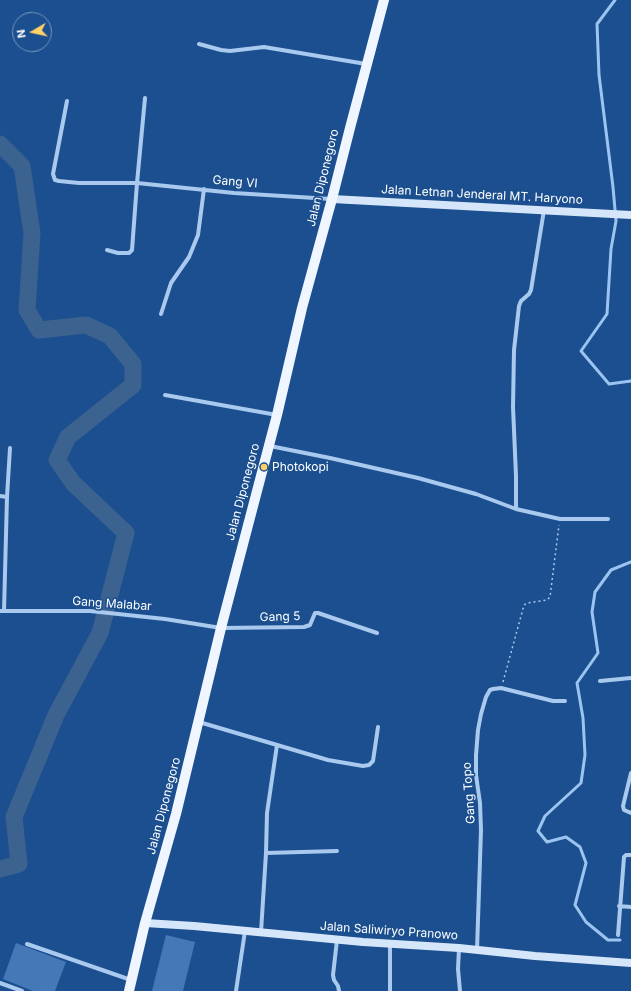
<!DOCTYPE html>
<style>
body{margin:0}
#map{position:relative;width:631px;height:991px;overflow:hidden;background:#1b4f8f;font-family:Inter,sans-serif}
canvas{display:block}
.north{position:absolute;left:12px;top:12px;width:40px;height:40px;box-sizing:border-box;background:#1b4f8f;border:1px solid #7695bc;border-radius:50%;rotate:261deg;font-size:11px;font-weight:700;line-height:16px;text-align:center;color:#fff}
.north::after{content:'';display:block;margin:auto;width:14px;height:18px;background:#ffd166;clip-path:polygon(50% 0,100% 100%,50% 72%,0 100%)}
</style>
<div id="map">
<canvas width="631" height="991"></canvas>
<div class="north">N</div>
</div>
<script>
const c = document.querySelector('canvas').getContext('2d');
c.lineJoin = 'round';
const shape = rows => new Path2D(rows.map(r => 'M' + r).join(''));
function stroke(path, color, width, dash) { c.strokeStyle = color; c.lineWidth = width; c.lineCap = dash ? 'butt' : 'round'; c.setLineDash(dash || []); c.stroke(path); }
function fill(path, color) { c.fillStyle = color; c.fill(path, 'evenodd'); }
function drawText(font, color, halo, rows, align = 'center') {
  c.font = font + ' Inter,sans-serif'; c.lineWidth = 3; c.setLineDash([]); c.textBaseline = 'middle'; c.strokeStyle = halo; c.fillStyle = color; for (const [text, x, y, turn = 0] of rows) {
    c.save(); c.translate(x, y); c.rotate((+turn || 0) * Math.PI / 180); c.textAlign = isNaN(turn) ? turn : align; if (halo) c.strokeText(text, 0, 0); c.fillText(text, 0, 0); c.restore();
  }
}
const stream = shape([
 [615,0,597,24,599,75,613,187,616,221,611,249,607,314,581,351,609,384,631,381],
 [620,940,608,940,586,922,575,905,586,863,580,847,566,837,547,842,538,831,545,816,581,783,585,755,583,718,577,683,598,653,592,612,595,592,611,570,631,562]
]);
const river = shape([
 [0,144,22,166,32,233,27,310,39,330,86,325,110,336,133,364,133,385,68,437,57,460,73,483,126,533,100,633,56,715,14,817,19,864,0,869]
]);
const building = shape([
 [166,935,195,942,183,991,152,991],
 [16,943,66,962,55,991,33,991,3,979]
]);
const path = shape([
 [503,682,524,605,527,603,547,600,550,597,559,525]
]);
const street = shape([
 [199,44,221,50,230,51,264,47,366,64],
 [67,101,53,174,55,180,59,181,79,183,137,183,234,193,331,199],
 [107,250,118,253,129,253,132,250,137,183,145,98],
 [161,314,171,283,189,257,198,235,204,189],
 [165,395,277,415],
 [270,446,330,458,418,478,476,494,516,509,560,519,608,519],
 [0,496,7,497],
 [516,509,516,476,513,407,514,350,519,306,521,301,529,294,531,290,544,210],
 [0,611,90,611,165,619,221,628,304,627,310,625,315,613,318,613,377,633],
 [4,611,7,497,10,448],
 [600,681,631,678],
 [199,722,328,760,363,766,369,765,373,761,378,727],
 [631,773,623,806,624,810,631,813],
 [266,853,337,851],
 [619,906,631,907],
 [261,932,266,853,267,813,277,745],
 [618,935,624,857,626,855,631,855],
 [337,940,333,975,334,980,338,986,339,991],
 [27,944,131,980],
 [459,948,458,969,460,991],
 [477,950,481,830,480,803,476,775,476,755,478,730,481,714,486,697,490,690,493,689,501,688,553,701,565,701],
 [0,983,22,991],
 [236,991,245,931],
 [390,991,390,944]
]);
const secondary = shape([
 [332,199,631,215],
 [145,923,194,926,363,942,459,948,535,956,631,963]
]);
const primary = shape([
 [129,991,145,923,176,814,221,628,277,415,302,308,332,199,350,128,384,0]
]);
const markers = [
 [264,467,4,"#ffd166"]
];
const streetNames = [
 ["Jalan Diponegoro",323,178,-76],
 ["Gang VI",235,182,5],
 ["Jalan Letnan Jenderal MT. Haryono",482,195,3],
 ["Jalan Diponegoro",243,492,-75],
 ["Gang Malabar",112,604,4],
 ["Gang 5",280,617,-2],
 ["Gang Topo",469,793,-94],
 ["Jalan Diponegoro",164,806,-75],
 ["Jalan Saliwiryo Pranowo",389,931,4]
];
const poiNames = [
 ["Photokopi",272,467]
];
stroke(stream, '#9cc4f0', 3);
stroke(river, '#3c6290', 17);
fill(building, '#4478b7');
stroke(path, '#a9c9ee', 1.5, [2, 3]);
stroke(street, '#a9c9ee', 4);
stroke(secondary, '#d6e6fa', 8);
stroke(primary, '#f0f6ff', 10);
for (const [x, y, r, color] of markers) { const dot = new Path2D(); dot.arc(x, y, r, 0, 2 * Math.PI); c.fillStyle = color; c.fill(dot); stroke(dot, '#1b4f8f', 1.5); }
drawText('12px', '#fff', '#1b4f8f', streetNames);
drawText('12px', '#fff', '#1b4f8f', poiNames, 'left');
</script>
